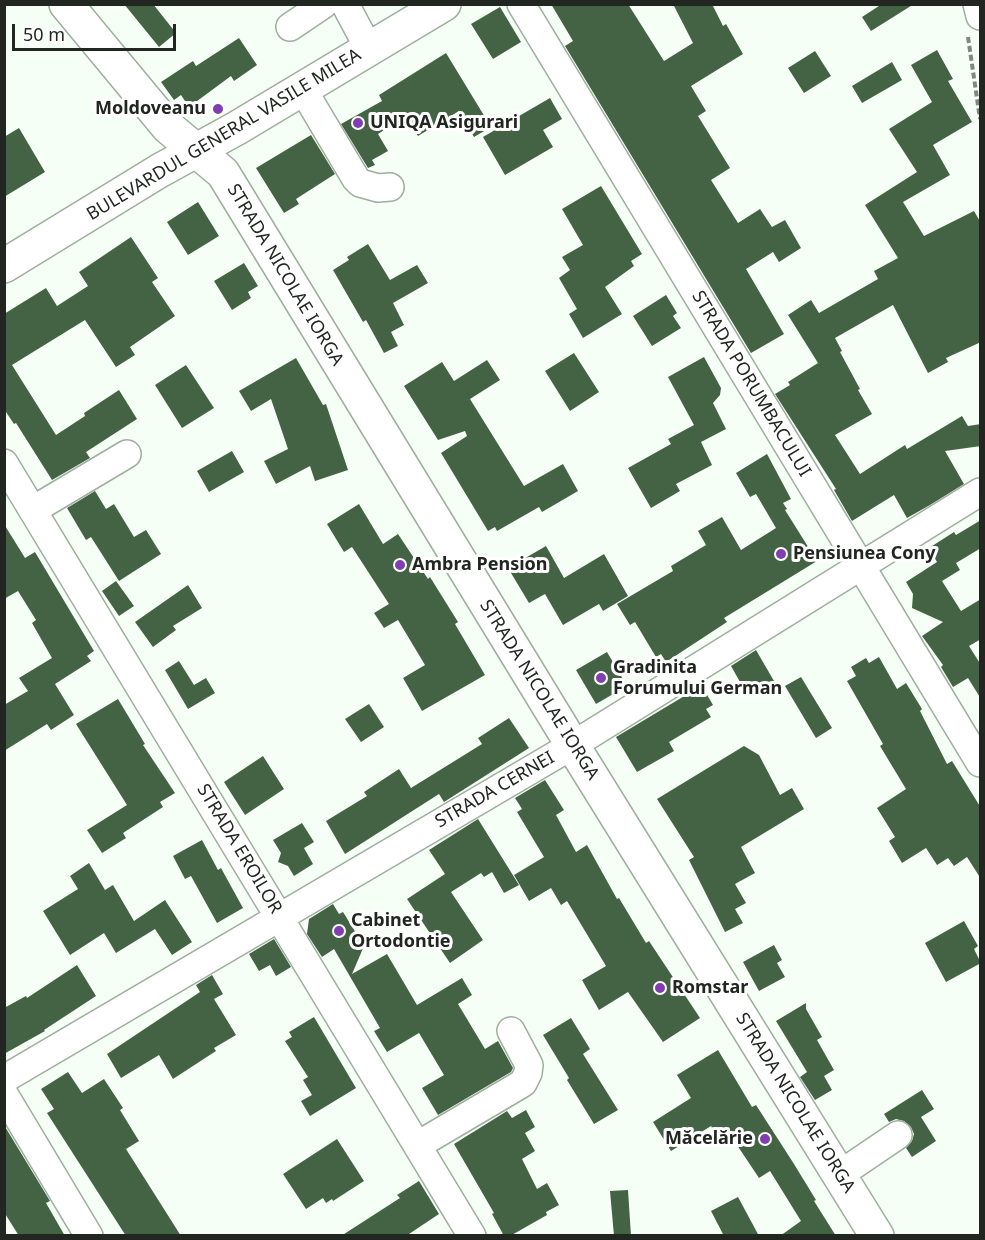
<!DOCTYPE html>
<meta charset="utf-8">
<style>
body{margin:0}
#map{position:relative;width:985px;height:1240px;overflow:hidden;background:#f5fff5;font-family:"Noto Sans",sans-serif}
canvas{display:block}
.frame{position:absolute;inset:0;border:6px solid #212621;pointer-events:none}
.scale{position:absolute;left:12px;top:24px;width:164px;height:27px;box-sizing:border-box;border:3px solid #212621;border-top:0;padding-left:8px;font-size:18px;line-height:21px;white-space:nowrap;color:#212621;-webkit-text-stroke:4px #fff;paint-order:stroke}
</style>
<div id="map">
<canvas width="985" height="1240"></canvas>
<div class="frame"></div>
<div class="scale">50 m</div>
</div>
<script>
const c = document.querySelector('canvas').getContext('2d');
c.lineJoin = 'round';
function fill(path, color) { c.fillStyle = color; c.fill(path, 'evenodd'); }
const shape = rows => new Path2D(rows.map(r => 'M' + r).join(''));
function stroke(path, color, width, dash) { c.strokeStyle = color; c.lineWidth = width; c.lineCap = dash ? 'butt' : 'round'; c.setLineDash(dash || []); c.stroke(path); }
function drawText(font, color, halo, rows, align = 'center') {
  c.font = font + ' "Noto Sans",sans-serif'; c.lineWidth = 6; c.setLineDash([]); c.textBaseline = 'middle'; c.strokeStyle = halo; c.fillStyle = color; for (const [text, x, y, turn = 0] of rows) {
    c.save(); c.translate(x, y); c.rotate((+turn || 0) * Math.PI / 180); c.textAlign = isNaN(turn) ? turn : align; if (halo) c.strokeText(text, 0, 0); c.fillText(text, 0, 0); c.restore();
  }
}
const building = shape([
 [124,4,153,4,176,33,159,47],
 [551,4,628,4,664,61,693,43,673,4,712,4,723,26,726,24,743,54,691,86,706,111,698,116,730,168,711,180,738,223,760,209,772,227,785,220,801,248,779,262,773,252,746,269,784,334,751,353,565,46,573,41],
 [882,4,914,4,871,31,862,17],
 [500,7,521,42,493,59,471,24],
 [239,38,257,65,234,81,231,76,189,107,181,95,174,100,161,82,193,61,196,66],
 [937,50,953,79,948,81,972,122,933,145,950,175,903,202,924,236,974,211,981,223,981,342,946,358,948,362,928,373,893,305,835,338,842,351,840,352,860,389,858,390,872,414,835,435,860,474,905,445,907,449,962,416,968,426,981,424,981,446,945,451,964,484,930,505,907,518,894,495,852,521,834,490,836,489,775,394,790,385,788,382,818,363,788,315,811,300,819,313,878,279,874,271,898,258,865,205,917,172,889,129,932,102,911,65],
 [815,51,831,76,804,93,788,68],
 [446,53,491,127,474,137,459,111,418,136,406,116,378,134,388,151,372,160,375,165,368,168,341,124,382,101,379,95],
 [892,62,902,80,862,103,852,86],
 [550,98,562,119,543,130,553,147,505,175,483,137],
 [19,128,45,172,4,197,4,137],
 [311,135,335,174,296,199,299,204,284,213,256,168],
 [601,186,642,254,631,261,634,266,605,287,622,314,583,338,569,314,577,309,559,278,570,270,562,257,583,245,562,209],
 [198,202,219,236,188,255,167,222],
 [131,237,158,278,152,282,175,316,130,347,135,355,116,367,85,320,12,365,56,435,85,416,84,413,119,390,137,419,86,452,90,458,52,480,16,423,14,424,4,409,4,314,46,288,57,306,88,286,79,272],
 [368,244,390,280,417,265,428,283,393,303,404,325,391,332,398,346,384,353,366,320,363,322,333,270,349,260,347,257],
 [244,263,258,286,248,292,251,298,232,310,214,281],
 [666,295,677,313,673,316,681,328,652,346,633,316],
 [574,353,599,392,570,411,545,371],
 [704,357,721,388,720,395,713,403,726,429,701,442,712,465,676,484,680,491,651,508,628,468,671,444,668,439,694,425,668,377],
 [296,358,323,405,326,404,348,470,315,481,310,466,276,484,264,461,288,449,271,399,251,411,239,391],
 [487,360,500,380,470,399,524,486,563,464,578,491,542,512,539,507,497,531,495,527,488,531,441,453,467,436,465,431,438,440,404,386,442,362,454,381],
 [186,365,214,408,182,428,155,385],
 [232,451,244,472,209,492,197,471],
 [767,454,791,499,783,503,787,509,785,510,817,561,724,618,727,622,666,662,661,654,656,657,635,622,630,625,617,604,673,571,671,566,706,545,698,531,722,517,741,550,776,528,756,494,750,497,736,473],
 [95,491,106,509,114,504,134,537,146,530,161,554,119,581,91,537,86,540,67,508],
 [359,504,383,544,398,534,428,579,430,577,458,622,455,624,485,675,422,711,403,678,425,665,398,620,384,628,374,613,389,604,352,547,344,552,327,524],
 [981,520,981,548,956,563,960,570,942,581,961,611,981,599,981,639,969,646,981,665,981,699,968,678,953,687,941,667,943,665,922,636,943,622,912,608,913,594,906,582,937,562,929,548,954,532,956,535],
 [4,524,25,558,35,552,94,651,87,656,91,661,55,684,74,715,51,730,47,724,4,751,4,705,28,691,19,678,52,658,32,623,36,620,18,591,4,599],
 [546,546,564,578,604,554,628,596,603,611,599,604,563,625,545,594,529,603,508,568],
 [116,581,134,606,119,616,102,591],
 [188,585,202,608,173,626,176,630,153,647,135,622],
 [756,650,774,681,756,691,752,684,744,689,731,666],
 [607,652,627,686,596,704,576,670],
 [879,657,897,689,906,683,922,709,920,711,947,764,952,761,981,808,981,879,967,857,954,866,948,858,937,865,926,848,902,863,889,841,895,837,877,808,906,789,880,746,883,744,847,681,856,676,851,667,866,658,869,663],
 [179,661,194,685,206,678,215,693,188,709,165,670],
 [801,677,832,728,816,738,785,686],
 [703,688,713,705,706,709,711,717,669,742,674,751,637,772,616,737,691,692,693,695],
 [118,699,145,744,143,745,175,793,160,802,163,807,123,833,126,838,102,853,87,830,127,805,76,724],
 [369,704,384,727,361,742,345,719],
 [509,718,529,748,444,802,439,794,345,854,326,821,367,796,364,792,399,769,411,788,482,744,478,738],
 [744,746,759,755,780,795,792,788,804,809,741,847,755,873,735,884,746,903,735,909,743,923,725,932,689,860,694,857,657,799],
 [263,756,284,789,245,815,224,782],
 [545,780,564,810,556,815,576,852,587,845,617,899,619,898,646,943,649,941,700,1018,663,1042,628,992,599,1010,582,980,606,966,567,901,561,905,551,888,529,901,514,875,544,857,517,812,522,809,515,798],
 [478,819,519,885,504,893,492,872,484,877,481,873,451,892,483,940,450,963,407,899,445,874,429,850],
 [302,823,314,842,304,848,313,864,294,876,288,866,278,862,281,853,273,840],
 [202,840,218,870,221,868,243,908,217,923,191,876,185,879,173,856],
 [89,863,105,890,113,885,134,921,165,900,192,942,172,955,155,929,116,953,104,933,70,955,43,911,78,889,70,876],
 [333,904,339,914,343,912,364,946,352,974,387,954,417,1005,462,978,472,995,458,1004,485,1049,498,1041,513,1068,511,1072,438,1115,422,1088,444,1075,419,1033,387,1052,374,1031,380,1028,334,949,322,957,307,934,309,919],
 [964,921,978,946,974,949,981,963,946,982,925,943],
 [274,939,291,967,276,976,270,965,259,971,249,954],
 [774,945,782,960,777,963,785,977,759,991,743,962],
 [77,965,96,996,44,1030,45,1031,4,1054,4,1008,26,996,27,998],
 [212,975,223,994,214,999,236,1035,214,1048,216,1051,173,1079,159,1055,121,1078,107,1054,200,992,196,985],
 [806,1003,806,1009,822,1037,817,1040,834,1070,824,1076,832,1090,815,1100,800,1077,807,1072,776,1021],
 [314,1017,356,1088,310,1116,301,1101,312,1095,303,1080,308,1077,285,1041,292,1037,289,1032],
 [571,1018,590,1049,583,1054,618,1110,594,1124,567,1080,569,1078,543,1035],
 [718,1050,752,1107,756,1105,794,1164,816,1200,814,1201,836,1236,780,1236,801,1221,770,1171,759,1178,729,1133,719,1139,711,1126,671,1151,653,1122,691,1098,677,1075],
 [68,1072,82,1093,104,1079,123,1108,120,1110,139,1141,126,1149,181,1236,126,1236,47,1113,54,1109,41,1089],
 [922,1090,934,1109,921,1117,936,1141,912,1157,906,1148,912,1141,914,1134,911,1127,904,1121,896,1119,889,1122,884,1114],
 [526,1110,535,1127,525,1133,535,1151,522,1159,537,1189,547,1183,559,1205,546,1212,547,1215,510,1236,504,1236,492,1214,494,1213,454,1144,507,1111,512,1118],
 [4,1125,50,1201,46,1203,65,1236,19,1236,4,1212],
 [337,1139,364,1181,333,1201,332,1199,326,1203,323,1198,306,1209,283,1174],
 [419,1181,439,1214,406,1236,341,1236,400,1198,397,1195],
 [628,1190,631,1236,614,1236,610,1191],
 [738,1197,759,1236,724,1236,711,1211]
]);
const path = shape([
 [968,37,980,119]
]);
const minor = shape([
 [345,4,369,49],
 [521,4,980,763],
 [977,4,980,16],
 [290,27,324,4],
 [302,88,356,179,360,183,378,188,390,187],
 [4,463,472,1236],
 [33,510,127,454],
 [4,1079,573,745,980,492],
 [4,1094,89,1236],
 [418,1145,523,1083,528,1073,529,1065,511,1031],
 [839,1175,898,1135]
]);
const major = shape([
 [66,4,168,127,223,173,581,759,877,1236],
 [4,266,159,171,237,128,444,4]
]);
const markers = [
 [218,109,6,"#803eb2"],
 [358,123,6,"#803eb2"],
 [781,554,6,"#803eb2"],
 [400,565,6,"#803eb2"],
 [601,678,6,"#803eb2"],
 [339,931,6,"#803eb2"],
 [660,988,6,"#803eb2"],
 [765,1139,6,"#803eb2"]
];
const poiNames = [
 ["Moldoveanu",206,109,"right"],
 ["UNIQA Asigurari",370,123],
 ["Pensiunea Cony",793,554],
 ["Ambra Pension",412,565],
 ["Gradinita",613,668],
 ["Forumului German",613,689],
 ["Cabinet",351,921],
 ["Ortodontie",351,942],
 ["Romstar",672,988],
 ["Măcelărie",753,1139,"right"]
];
const streetNames = [
 ["BULEVARDUL GENERAL VASILE MILEA",224,135,-31],
 ["STRADA NICOLAE IORGA",285,275,59],
 ["STRADA PORUMBACULUI",751,384,59],
 ["STRADA NICOLAE IORGA",539,690,58],
 ["STRADA CERNEI",495,790,-30],
 ["STRADA EROILOR",239,849,59],
 ["STRADA NICOLAE IORGA",795,1103,58]
];
fill(building, '#446344');
stroke(minor, '#9fae9f', 30);
stroke(major, '#9fae9f', 36);
stroke(path, '#808880', 4, [6, 3]);
stroke(minor, '#fff', 27);
stroke(major, '#fff', 33);
for (const [x, y, r, color] of markers) { const dot = new Path2D(); dot.arc(x, y, r, 0, 2 * Math.PI); c.fillStyle = color; c.fill(dot); stroke(dot, '#fff', 2); }
drawText('bold 18px', '#212621', '#fff', poiNames, 'left');
drawText('18px', '#212621', '#fff', streetNames);
</script>
